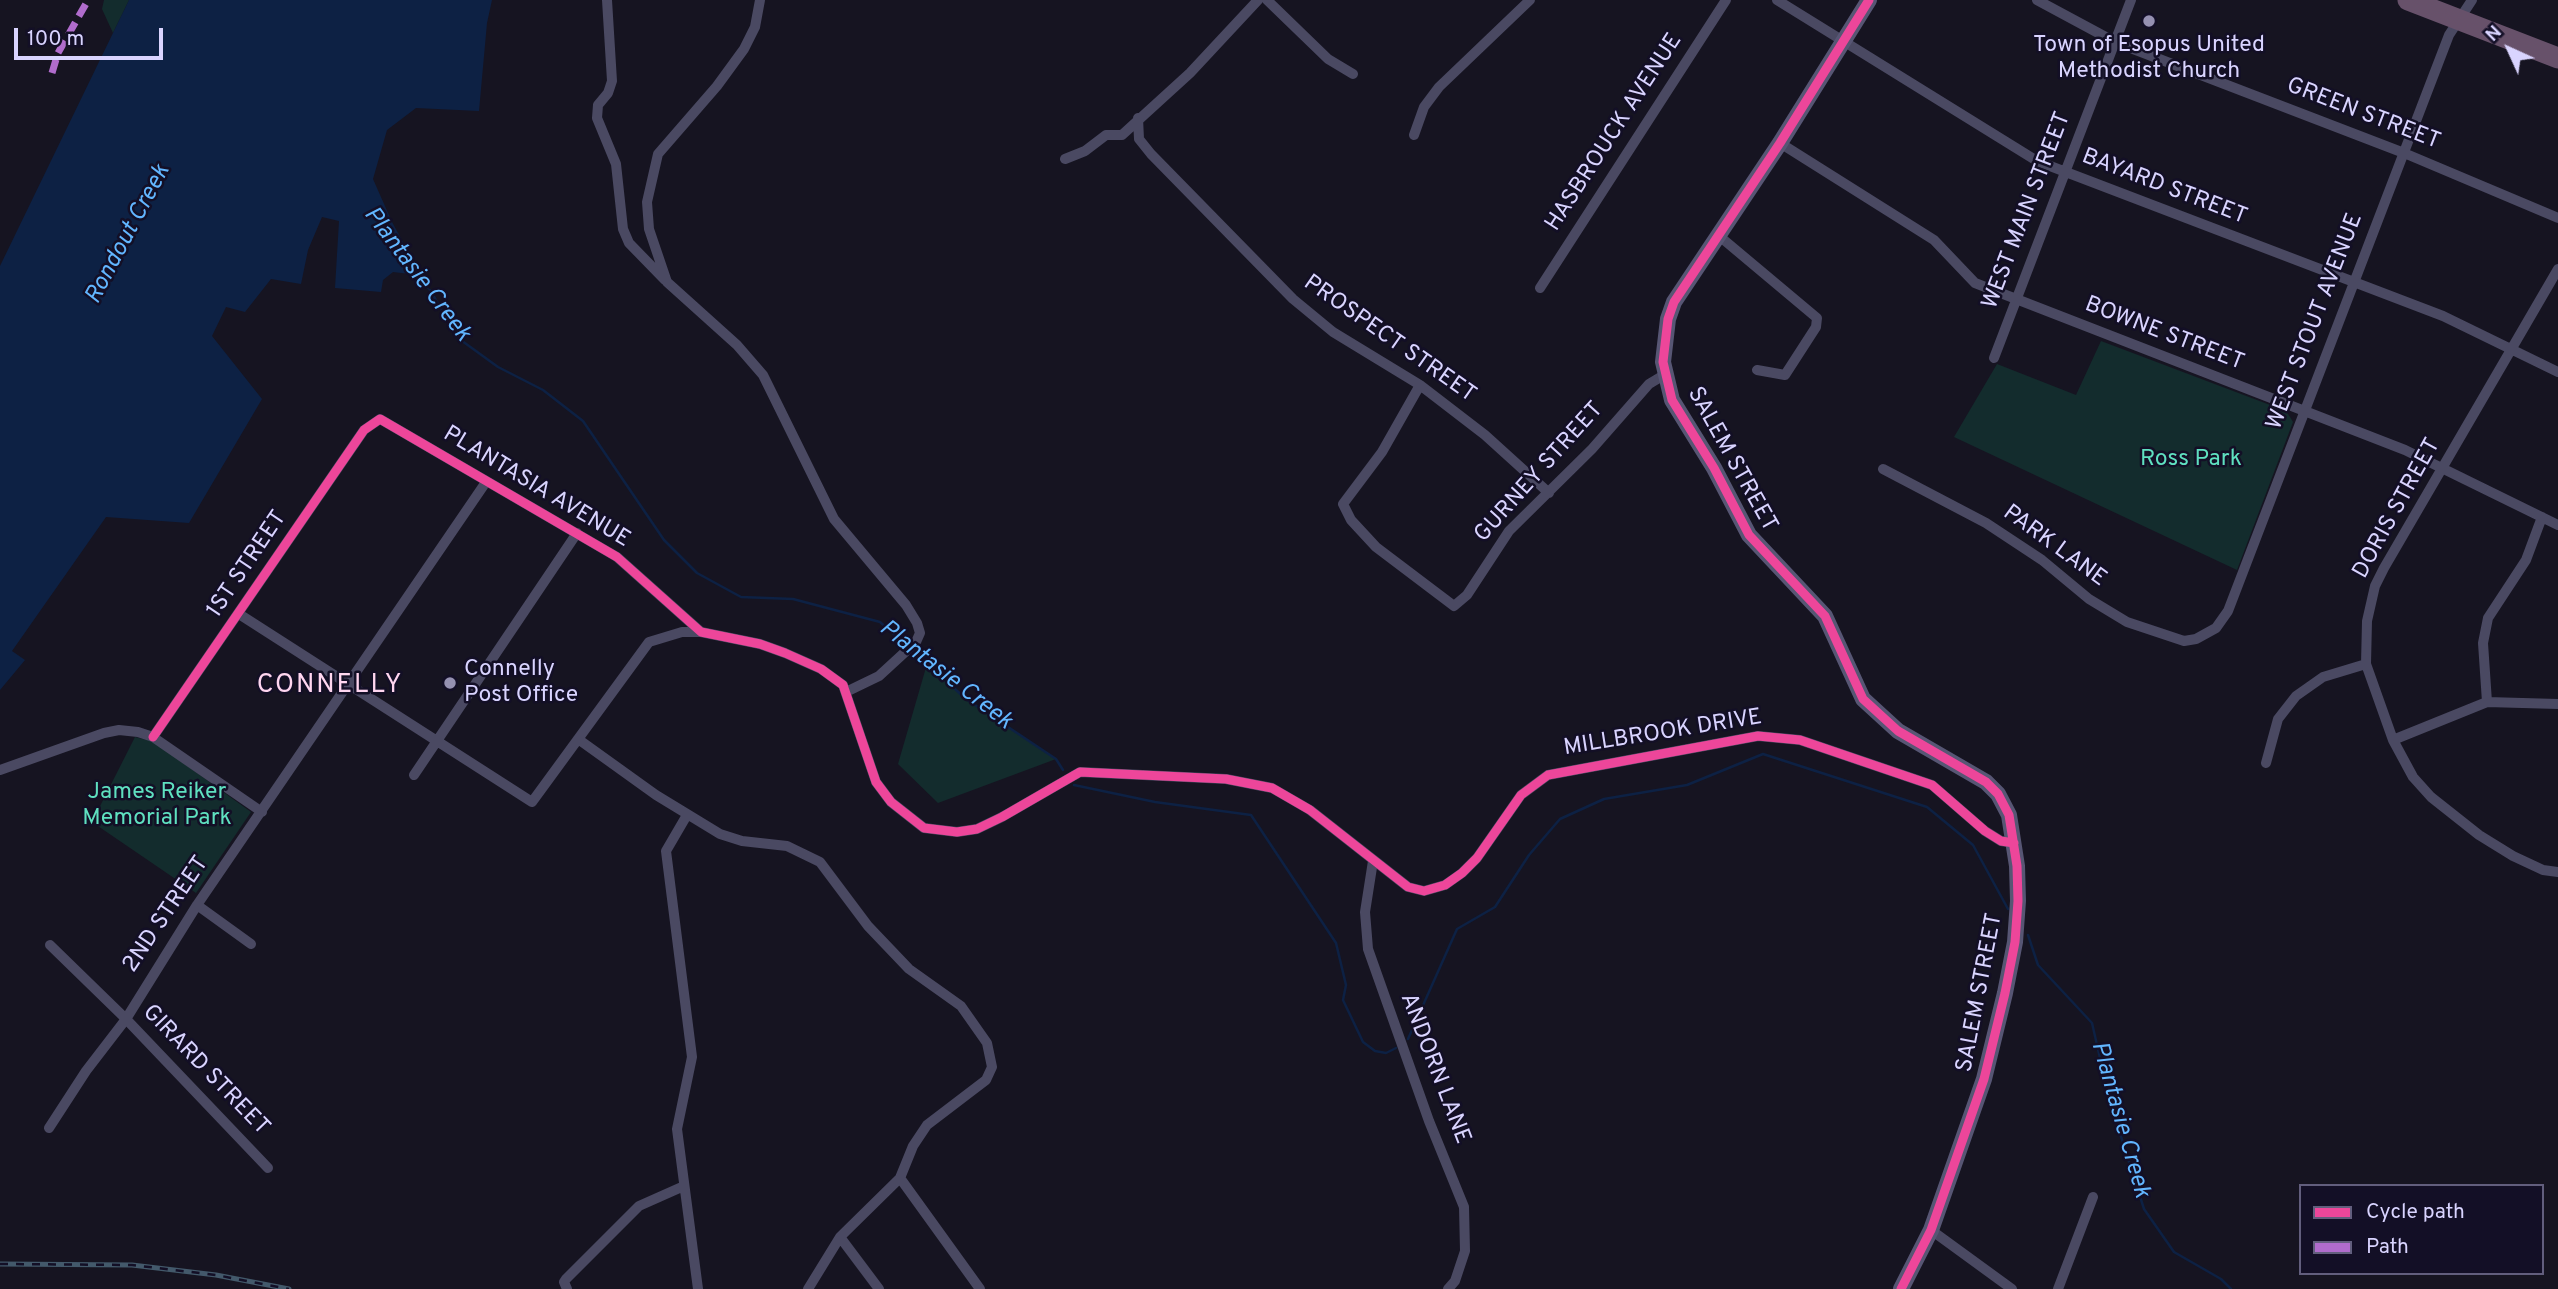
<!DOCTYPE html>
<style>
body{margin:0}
#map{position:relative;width:2558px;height:1289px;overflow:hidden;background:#161421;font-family:Overpass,sans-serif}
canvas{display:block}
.legend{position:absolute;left:2299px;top:1184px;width:245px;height:91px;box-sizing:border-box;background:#130f26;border:2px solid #625e7d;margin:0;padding:9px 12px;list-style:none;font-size:21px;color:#d9d4ff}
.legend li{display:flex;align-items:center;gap:14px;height:35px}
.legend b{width:35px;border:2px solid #625e7d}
.north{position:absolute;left:2474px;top:14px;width:70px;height:70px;-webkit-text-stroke:5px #130f26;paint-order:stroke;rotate:315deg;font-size:19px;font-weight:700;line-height:28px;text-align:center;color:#d9d4ff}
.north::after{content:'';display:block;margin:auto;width:24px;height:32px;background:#d9d4ff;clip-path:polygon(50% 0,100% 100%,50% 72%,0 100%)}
.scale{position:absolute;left:14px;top:28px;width:149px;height:32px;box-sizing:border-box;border:4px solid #d9d4ff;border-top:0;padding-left:9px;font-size:21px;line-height:24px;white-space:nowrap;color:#d9d4ff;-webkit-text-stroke:5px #130f26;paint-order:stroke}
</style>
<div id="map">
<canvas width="2558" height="1289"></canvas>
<ul class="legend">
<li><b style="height:9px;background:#ed469a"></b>Cycle path</li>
<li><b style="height:9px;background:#b06ccc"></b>Path</li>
</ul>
<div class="north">N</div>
<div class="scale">100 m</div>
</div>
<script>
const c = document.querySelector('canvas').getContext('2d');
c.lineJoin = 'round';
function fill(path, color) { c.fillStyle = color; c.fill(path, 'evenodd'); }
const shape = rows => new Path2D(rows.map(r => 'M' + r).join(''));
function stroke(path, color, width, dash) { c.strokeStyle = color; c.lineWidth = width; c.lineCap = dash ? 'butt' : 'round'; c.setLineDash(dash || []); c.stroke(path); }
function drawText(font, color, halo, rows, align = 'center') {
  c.font = font + ' Overpass,sans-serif'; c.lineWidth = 5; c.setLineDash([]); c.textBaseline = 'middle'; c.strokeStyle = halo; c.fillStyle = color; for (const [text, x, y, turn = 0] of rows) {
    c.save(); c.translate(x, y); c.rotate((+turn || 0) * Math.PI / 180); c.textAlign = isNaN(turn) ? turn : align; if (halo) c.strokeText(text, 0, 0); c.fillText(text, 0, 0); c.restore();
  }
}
const green = shape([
 [104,0,129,0,113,33,102,9],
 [2101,341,2286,411,2290,417,2293,422,2237,570,1954,437,1997,364,2076,395],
 [927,664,966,699,1056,759,938,803,898,764],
 [135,737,154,742,251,812,196,893,92,822]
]);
const water = shape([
 [129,0,492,0,487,23,479,111,416,108,387,130,373,179,392,222,430,291,410,274,393,272,383,280,381,292,335,288,339,221,322,217,308,250,301,284,271,279,245,312,226,307,212,336,262,399,189,523,106,517,12,651,25,660,0,690,0,266]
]);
const stream = shape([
 [430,290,458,338,498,367,543,390,583,421,664,540,697,573,741,597,793,599,880,622,908,647],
 [913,651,966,699,1056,759,1063,770],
 [1074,785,1155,802,1251,815,1336,943,1346,985,1343,1000,1363,1042,1375,1051,1386,1053,1396,1048],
 [2028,935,2038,965,2092,1023,2110,1102,2144,1209,2174,1252,2221,1279,2231,1289],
 [1408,1039,1457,929,1495,907,1529,855,1560,819,1604,799,1687,785,1763,754,1927,807,1973,845,2008,909]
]);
const street = shape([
 [607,0,612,81,608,93,598,105,597,118,616,164,623,229,629,243,665,280],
 [760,0,755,27,744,49,717,86,658,154,647,202,649,229,667,282,737,345,763,375,834,519,906,605,917,623,920,633,916,642,879,676,848,691],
 [1267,0,1328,59,1353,74],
 [1777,0,2037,161,2443,316,2558,372],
 [2037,0,2115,42,2404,153,2558,218],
 [1138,118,1139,139,1151,154,1293,299,1333,332,1420,385,1485,435,1549,493],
 [1414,135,1424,107,1439,87,1530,0],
 [1780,143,1934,240,1975,283,2405,450,2558,525],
 [1065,159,1085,151,1106,135,1122,135,1190,73,1258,0],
 [1718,235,1817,318,1816,327,1785,375,1757,370],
 [2558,269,2384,568,2375,586,2367,621,2366,664,2393,740,2413,777,2431,797,2479,835,2513,856,2543,870,2558,872],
 [1540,288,1726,0],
 [1994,358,2131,0],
 [1420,385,1382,452,1343,504,1351,520,1376,547,1454,606,1467,595,1509,531,1592,449,1649,384,1664,375],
 [1883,469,1986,523,2042,560,2089,599,2127,622,2184,641,2196,639,2216,628,2228,611,2449,35,2472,0],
 [239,614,532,802,649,642,682,632,701,632],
 [2487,702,2483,643,2488,618,2526,560,2542,517],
 [153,737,364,430,380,419,617,557,701,632,760,644,785,653,821,669,843,685,876,782,891,802,924,828,957,832,977,829,1002,817,1080,772,1226,779,1272,788,1310,810,1408,887,1424,891,1445,885,1462,873,1477,858,1521,795,1548,775,1758,736,1800,740,1932,785,1985,831,2001,841,2014,843],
 [578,739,656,795,720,834,742,841,787,846,820,862,868,926,909,969,961,1006,987,1043,992,1067,986,1080,927,1125,913,1146,900,1178,840,1237,808,1289],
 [2393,740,2487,702,2558,704],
 [2266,763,2278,719,2296,696,2323,677,2366,664],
 [0,770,104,733,119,730,138,732,153,737,262,812],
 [414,775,577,533],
 [687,815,666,851,692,1057,677,1129,698,1289],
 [1373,861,1365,912,1368,949,1429,1121,1464,1207,1465,1251,1455,1281,1448,1289],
 [197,905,251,944],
 [50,945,126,1019,268,1168],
 [49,1128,86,1071,126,1019,197,905,486,482],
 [900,1178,980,1289],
 [1931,1230,2012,1289],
 [840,1237,879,1289],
 [567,1289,564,1282,566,1279,639,1206,684,1186],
 [2058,1289,2093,1197]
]);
const secondary = shape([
 [1869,0,1780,143,1674,302,1668,319,1663,362,1672,400,1714,468,1749,535,1825,616,1863,699,1898,731,1986,782,1998,794,2009,815,2017,866,2018,901,2015,942,2005,993,1984,1079,1931,1230,1901,1289]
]);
const highway = shape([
 [2408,0,2558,58]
]);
const rail = shape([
 [0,1264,132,1265,216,1275,289,1289]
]);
const quiet = shape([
 [52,73,58,53,88,0]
]);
const cycleway = shape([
 [1869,0,1780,143,1674,302,1668,319,1663,362,1672,400,1714,468,1749,535,1825,616,1863,699,1898,731,1986,782,1998,794,2009,815,2017,866,2018,901,2015,942,2005,993,1984,1079,1931,1230,1901,1289],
 [153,737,364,430,380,419,617,557,701,632,760,644,785,653,821,669,843,685,876,782,891,802,924,828,957,832,977,829,1002,817,1080,772,1226,779,1272,788,1310,810,1408,887,1424,891,1445,885,1462,873,1477,858,1521,795,1548,775,1758,736,1800,740,1932,785,1985,831,2001,841,2014,843]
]);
const markers = [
 [2149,21,7,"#9591b1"],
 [450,683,7,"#9591b1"]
];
const poiNames = [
 ["Town of Esopus United",2149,46],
 ["Methodist Church",2149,72],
 ["Connelly",464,670,"left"],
 ["Post Office",464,696,"left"]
];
const streetNames = [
 ["GREEN STREET",2363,115,21],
 ["HASBROUCK AVENUE",1615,133,-57],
 ["BAYARD STREET",2164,188,21],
 ["WEST MAIN STREET",2028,211,-69],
 ["WEST STOUT AVENUE",2316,322,-69],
 ["BOWNE STREET",2164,335,21],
 ["PROSPECT STREET",1389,340,35],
 ["SALEM STREET",1731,460,61],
 ["GURNEY STREET",1540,473,-48],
 ["PLANTASIA AVENUE",536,488,31],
 ["DORIS STREET",2398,509,-61],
 ["PARK LANE",2054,547,36],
 ["1ST STREET",248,565,-56],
 ["MILLBROOK DRIVE",1663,734,-9],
 ["2ND STREET",167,915,-56],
 ["SALEM STREET",1981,993,-79],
 ["ANDORN LANE",1434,1069,69],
 ["GIRARD STREET",205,1071,46]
];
const parkNames = [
 ["Ross Park",2191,460],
 ["James Reiker",157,793],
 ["Memorial Park",157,819]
];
const waterNames = [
 ["Rondout Creek",129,235,-62],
 ["Plantasie Creek",416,275,53],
 ["Plantasie Creek",945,676,38],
 ["Plantasie Creek",2119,1120,74]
];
const quarterNames = [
 ["CONNELLY",330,687]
];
fill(green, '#132c2d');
fill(water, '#0d2144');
stroke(stream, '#0d2144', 2.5);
stroke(street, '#4a4962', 10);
stroke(secondary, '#575674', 16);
stroke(highway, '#67516a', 21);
stroke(rail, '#43596b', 5);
stroke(rail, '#130f26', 2.5, [8]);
stroke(quiet, '#b06ccc', 7, [14, 7]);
stroke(cycleway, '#ed469a', 9);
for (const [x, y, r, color] of markers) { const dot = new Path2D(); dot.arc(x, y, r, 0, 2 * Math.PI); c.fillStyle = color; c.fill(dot); stroke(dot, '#130f26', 2.5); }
drawText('23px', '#d9d4ff', '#130f26', poiNames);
drawText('23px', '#d9d4ff', '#130f26', streetNames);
drawText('23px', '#5fe0c0', '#130f26', parkNames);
drawText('italic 24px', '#62b6ff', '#130f26', waterNames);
c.letterSpacing = '2px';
drawText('26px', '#ffd6f0', '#130f26', quarterNames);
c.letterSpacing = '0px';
</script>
